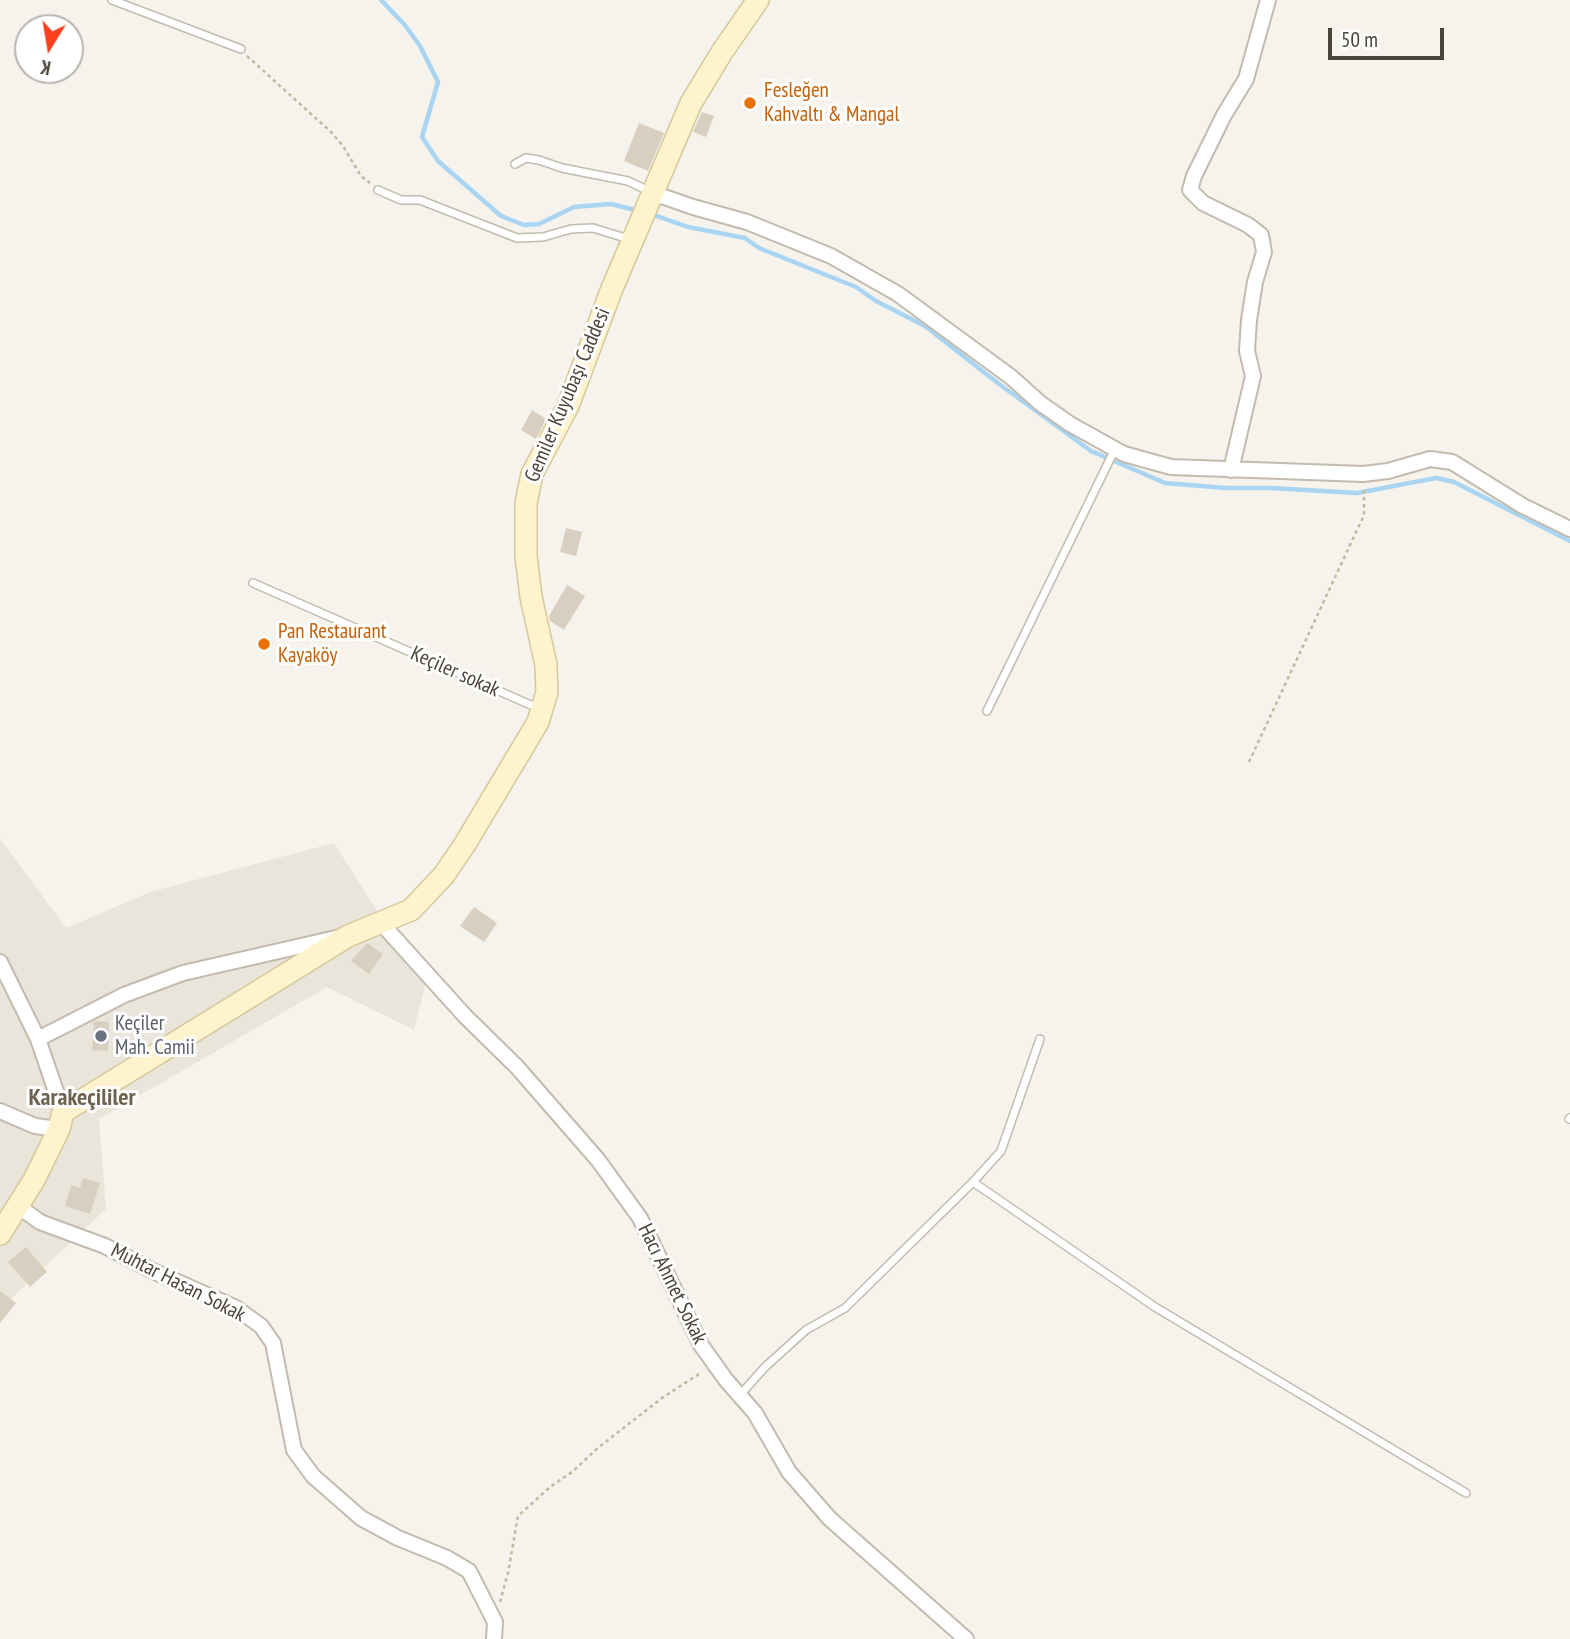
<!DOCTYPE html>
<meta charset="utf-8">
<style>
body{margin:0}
#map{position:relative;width:1570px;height:1639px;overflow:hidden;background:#f6f3ec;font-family:"PT Sans Narrow",sans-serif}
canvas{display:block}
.north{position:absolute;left:14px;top:14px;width:70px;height:70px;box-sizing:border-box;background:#fff;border:2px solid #b7b4b0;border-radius:50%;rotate:191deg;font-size:19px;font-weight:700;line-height:28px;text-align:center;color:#4b4439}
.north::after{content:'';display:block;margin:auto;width:24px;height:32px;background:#fc3f1d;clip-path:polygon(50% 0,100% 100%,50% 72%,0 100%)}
.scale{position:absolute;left:1328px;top:28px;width:116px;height:32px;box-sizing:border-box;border:4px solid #4b4439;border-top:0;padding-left:9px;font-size:21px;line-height:24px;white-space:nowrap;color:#4b4439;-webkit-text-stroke:5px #fff;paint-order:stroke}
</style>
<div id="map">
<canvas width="1570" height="1639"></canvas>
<div class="north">K</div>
<div class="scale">50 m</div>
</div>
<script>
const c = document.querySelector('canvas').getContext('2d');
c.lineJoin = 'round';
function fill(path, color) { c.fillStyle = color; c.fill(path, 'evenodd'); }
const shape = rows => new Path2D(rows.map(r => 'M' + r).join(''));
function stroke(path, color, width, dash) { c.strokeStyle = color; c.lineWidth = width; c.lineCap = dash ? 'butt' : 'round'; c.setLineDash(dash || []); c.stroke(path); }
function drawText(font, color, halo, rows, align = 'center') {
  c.font = font + ' "PT Sans Narrow",sans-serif'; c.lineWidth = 6; c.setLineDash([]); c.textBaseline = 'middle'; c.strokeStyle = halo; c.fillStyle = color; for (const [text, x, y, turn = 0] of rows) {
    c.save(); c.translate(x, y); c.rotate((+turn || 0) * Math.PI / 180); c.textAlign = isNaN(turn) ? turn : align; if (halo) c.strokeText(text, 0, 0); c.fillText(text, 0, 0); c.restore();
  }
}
const residential = shape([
 [0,839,66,928,150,892,334,843,425,987,414,1030,327,987,99,1119,106,1209,0,1309]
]);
const stream = shape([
 [381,0,404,24,420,46,438,82,422,137,438,161,501,216,524,225,539,224,574,207,611,204,639,211],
 [651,214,688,227,745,238,759,248,856,287,876,301,925,326,999,384,1091,451,1165,483,1226,488,1271,488,1357,493,1436,478,1454,482,1570,541]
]);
const building = shape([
 [702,112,714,116,706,137,693,132],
 [639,123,664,133,648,171,624,161],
 [532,410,546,419,536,439,521,430],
 [566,528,582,532,576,556,560,552],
 [567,585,585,596,564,630,550,621,549,616],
 [474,907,497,923,484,942,460,926],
 [367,943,383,954,369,974,351,961],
 [94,1021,109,1022,108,1051,92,1050],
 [83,1178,100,1183,90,1214,65,1206,71,1185,80,1188],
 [26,1247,47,1272,30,1287,8,1262],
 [0,1291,16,1303,0,1323]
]);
const path = shape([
 [247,56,331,132,343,146,361,176,370,183],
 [1249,762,1364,515,1364,490],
 [500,1602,508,1573,518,1516,550,1487,572,1472,599,1447,662,1398,702,1372]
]);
const lane = shape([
 [112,0,241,49],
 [515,164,526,158,539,160,562,168,628,181,651,192],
 [378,190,401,200,420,200,517,238,543,237,571,229,593,228,632,240],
 [253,583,540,709],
 [987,711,1115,449],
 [1569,1119,1570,1118],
 [973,1182,1155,1307,1466,1493],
 [740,1395,765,1367,806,1330,845,1308,973,1182,1001,1151,1040,1039]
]);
const street = shape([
 [653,193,693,207,747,222,831,256,898,294,1011,377,1040,403,1070,424,1124,454,1171,467,1363,474,1388,471,1430,459,1452,462,1523,506,1570,529],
 [1231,470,1253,376,1247,351,1249,320,1255,282,1264,252,1261,235,1248,225,1203,203,1190,190,1194,176,1224,115,1246,79,1268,0],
 [382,924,465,1016,517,1067,598,1160,640,1218,701,1345,726,1380,755,1413,789,1472,830,1519,966,1639],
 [0,962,38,1039,63,1112],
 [38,1039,124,995,183,973,336,938],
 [0,1111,35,1126,59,1129],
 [18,1206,40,1222,105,1246,155,1272,236,1308,261,1326,273,1343,294,1450,313,1476,361,1518,398,1538,447,1558,469,1571,495,1622,494,1639]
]);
const secondary = shape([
 [0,1234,34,1180,59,1129,63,1112,348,936,411,910,444,875,465,844,538,722,547,692,546,665,531,597,526,556,526,503,532,474,568,406,611,291,691,103,722,52,758,0]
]);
const markers = [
 [750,103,7,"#e8710a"],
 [264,644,7,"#e8710a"],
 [101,1036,7,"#6b7280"]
];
const foodNames = [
 ["Fesleğen",764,91],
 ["Kahvaltı & Mangal",764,115],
 ["Pan Restaurant",278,632],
 ["Kayaköy",278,656]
];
const streetNames = [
 ["Gemiler Kuyubaşı Caddesi",568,395,-67],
 ["Keçiler sokak",455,672,24],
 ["Muhtar Hasan Sokak",178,1283,27],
 ["Hacı Ahmet Sokak",672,1284,64]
];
const worshipNames = [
 ["Keçiler",115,1024],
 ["Mah. Camii",115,1048]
];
const quarterNames = [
 ["Karakeçililer",82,1098]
];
fill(residential, '#eae5da');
stroke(stream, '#a9d4f2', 4.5);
fill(building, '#d8cfc1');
stroke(lane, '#c2bbae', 10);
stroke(street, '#c2bbae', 18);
stroke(secondary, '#d6c79b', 24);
stroke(path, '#c4b79f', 2.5, [3.5, 3.5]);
stroke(lane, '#fff', 7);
stroke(street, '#fff', 14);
stroke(secondary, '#fff3cd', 21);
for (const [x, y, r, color] of markers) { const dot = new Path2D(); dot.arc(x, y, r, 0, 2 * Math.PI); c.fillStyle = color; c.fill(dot); stroke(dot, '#fff', 2.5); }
drawText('21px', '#c56008', '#fff', foodNames, 'left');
drawText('21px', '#4b4439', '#fff', streetNames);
drawText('21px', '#5b616d', '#fff', worshipNames, 'left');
drawText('bold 24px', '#6e6250', '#fff', quarterNames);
</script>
